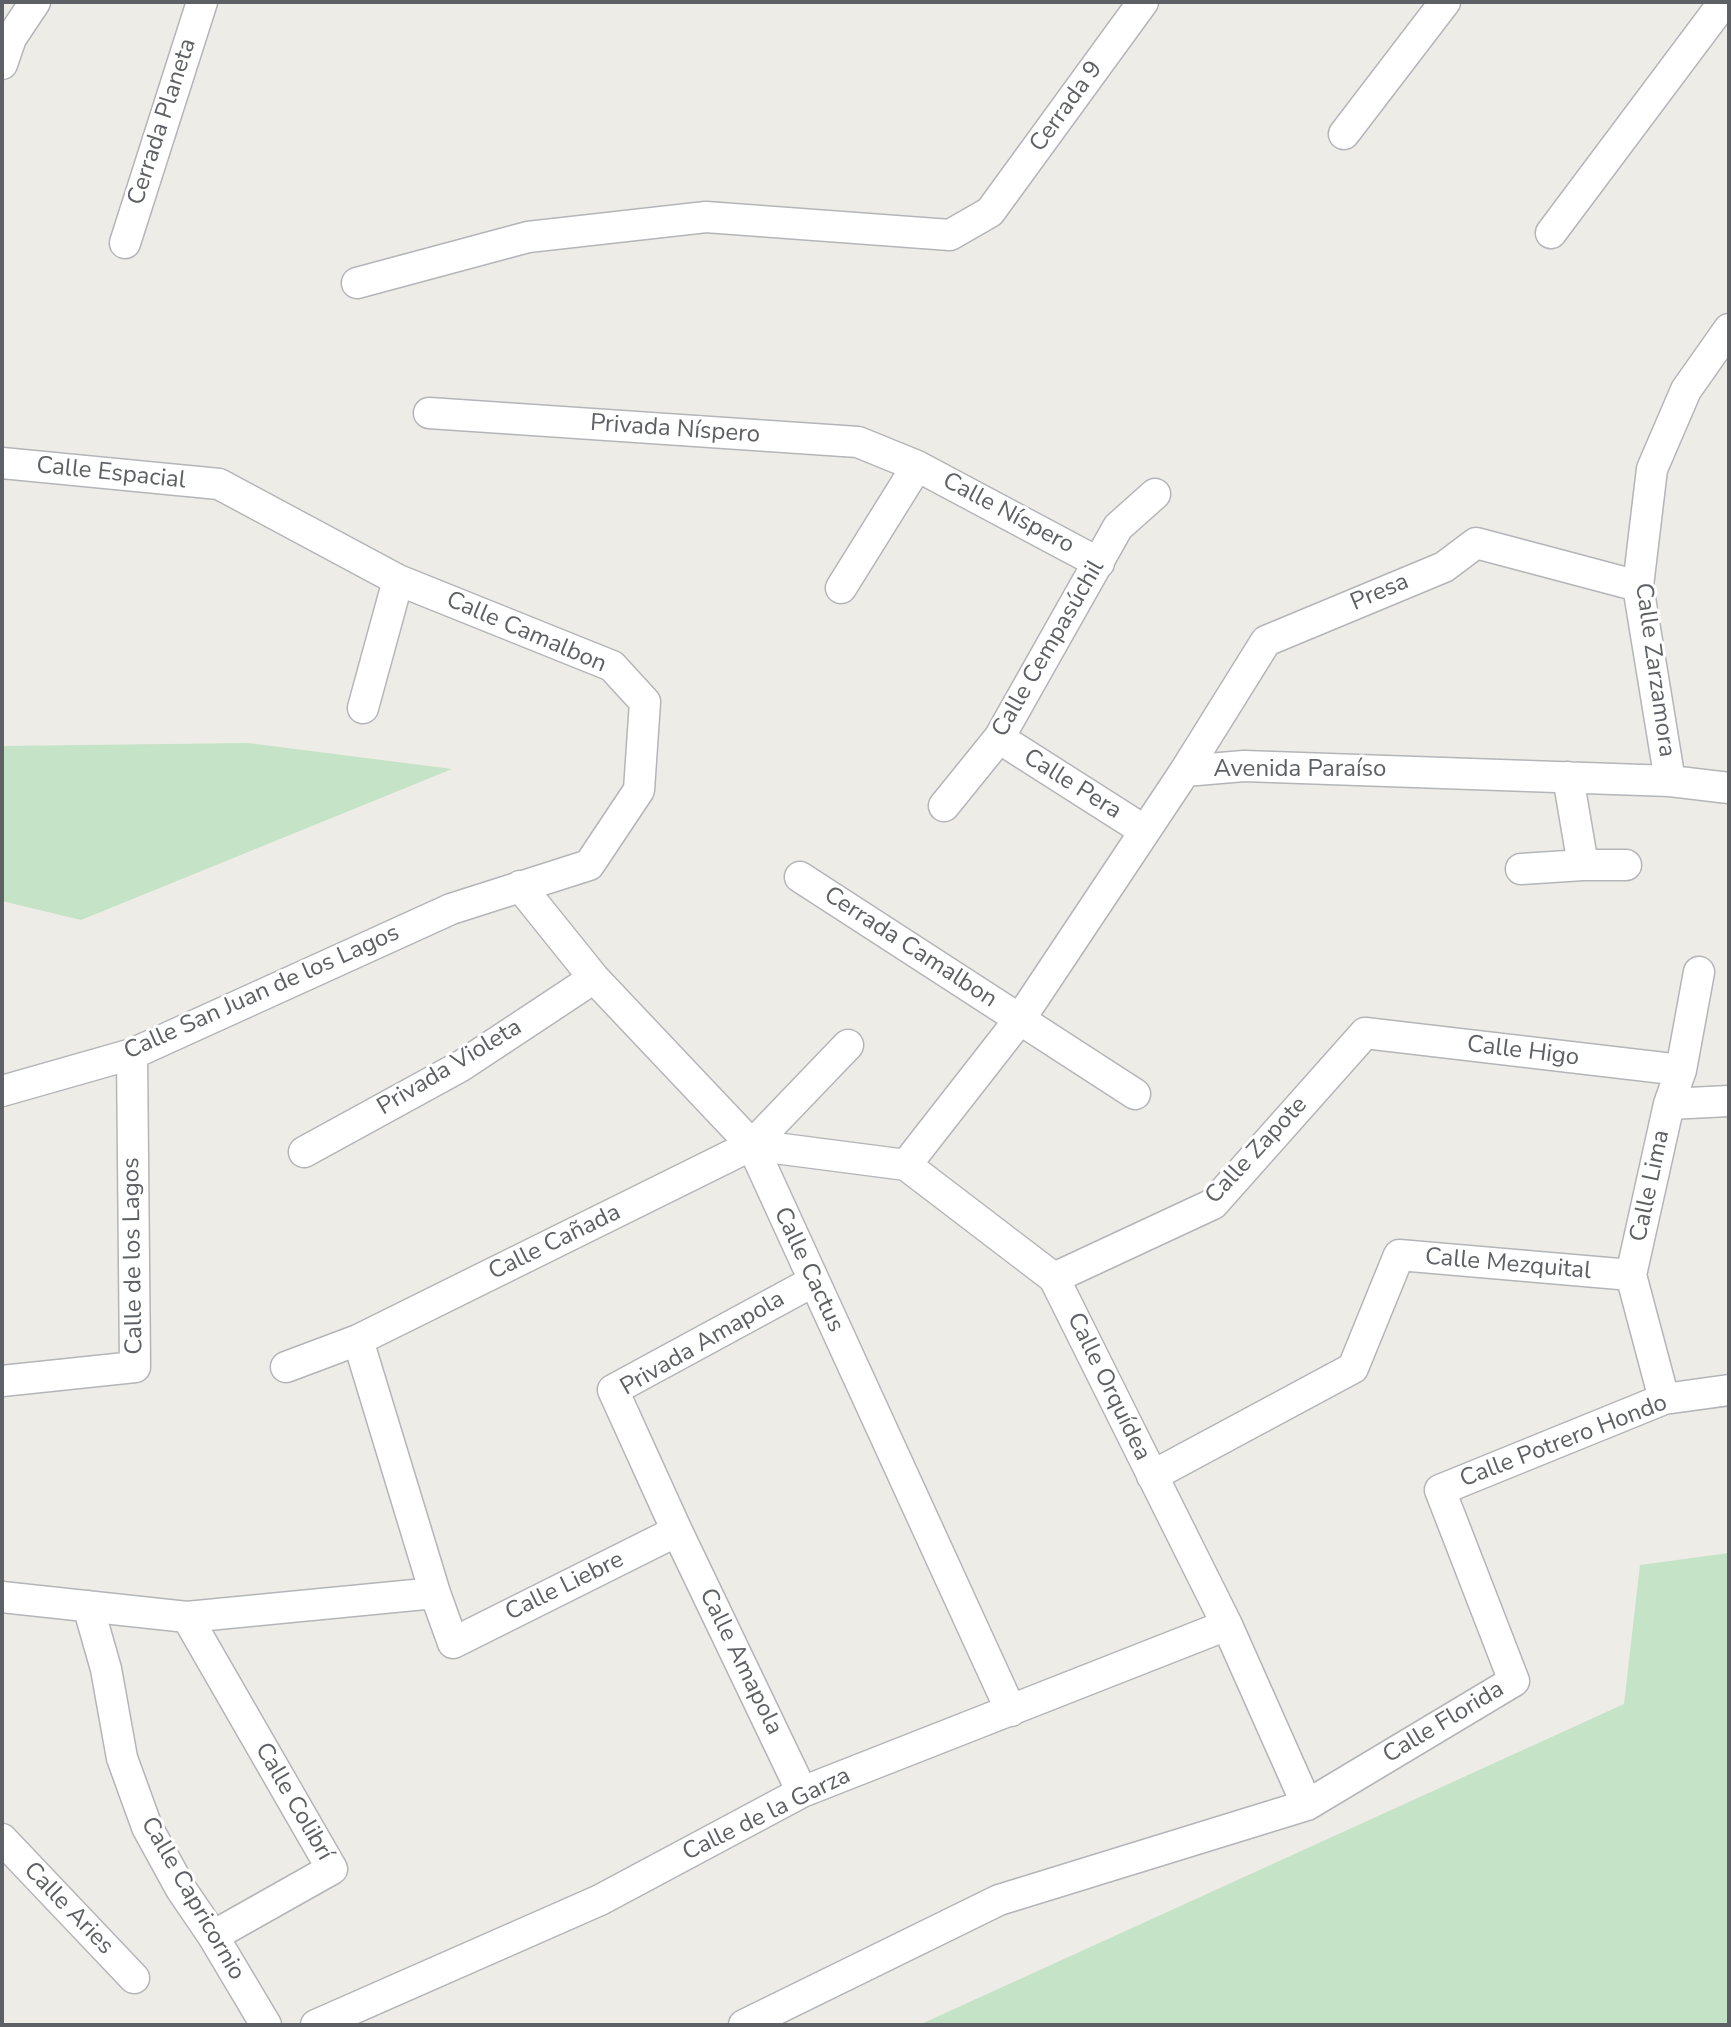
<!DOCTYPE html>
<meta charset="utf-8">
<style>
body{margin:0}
#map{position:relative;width:1731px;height:2027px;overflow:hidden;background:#eeece6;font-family:"Nunito Sans",sans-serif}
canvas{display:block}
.frame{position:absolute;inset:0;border:4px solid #5d6064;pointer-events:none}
</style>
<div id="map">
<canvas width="1731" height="2027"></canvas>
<div class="frame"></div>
</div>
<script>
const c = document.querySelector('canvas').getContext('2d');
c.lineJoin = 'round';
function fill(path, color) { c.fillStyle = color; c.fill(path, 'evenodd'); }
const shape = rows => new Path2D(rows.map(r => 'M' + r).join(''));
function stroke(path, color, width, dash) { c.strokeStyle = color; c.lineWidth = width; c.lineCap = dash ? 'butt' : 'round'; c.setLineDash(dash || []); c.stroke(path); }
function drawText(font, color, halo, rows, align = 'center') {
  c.font = font + ' "Nunito Sans",sans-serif'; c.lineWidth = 6; c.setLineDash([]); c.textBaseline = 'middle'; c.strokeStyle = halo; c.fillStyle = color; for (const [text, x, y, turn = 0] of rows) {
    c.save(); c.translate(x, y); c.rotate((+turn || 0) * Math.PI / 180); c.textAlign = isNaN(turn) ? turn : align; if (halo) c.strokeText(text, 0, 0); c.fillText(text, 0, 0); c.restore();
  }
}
const green = shape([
 [248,743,452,769,81,920,2,901,2,746],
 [1729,1553,1729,2025,919,2025,1624,1704,1640,1565]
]);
const street = shape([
 [2,64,11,38,35,2],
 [1344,134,1445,2],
 [1551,233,1724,2],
 [125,243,202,2],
 [357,283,528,237,706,217,950,235,990,212,1143,2],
 [429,413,858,442,917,466,1099,563],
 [2,463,219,484,398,580,612,666,645,702,639,790,589,865,451,909,132,1054,2,1091],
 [841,588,917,466],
 [363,708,398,580],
 [999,738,1145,831],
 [1185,771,1244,766,1670,781,1729,788],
 [1568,777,1583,865],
 [1670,781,1638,586,1652,469,1686,390,1729,329],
 [944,806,999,738,1118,527,1155,494],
 [1521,869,1583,865,1626,865],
 [800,877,1135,1094],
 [520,886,594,978,752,1145,1011,1711],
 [1669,1104,1729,1101],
 [752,1145,906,1165,1054,1278,1227,1625,1307,1805],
 [304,1152,461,1066,594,978],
 [906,1165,1020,1019,1185,771,1266,641,1444,567,1476,543,1638,586],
 [1054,1278,1213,1204,1365,1033,1681,1070],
 [358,1340,435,1593,453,1643,677,1531],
 [286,1367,358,1340,752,1145,848,1045],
 [2,1381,135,1367,132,1054],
 [1664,1399,1631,1275,1669,1104,1681,1070,1699,972],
 [1152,1476,1353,1368,1399,1255,1631,1275],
 [2,1597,187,1617,435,1593],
 [88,1606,106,1669,122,1758,147,1827,181,1889,213,1936,266,2025],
 [187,1617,332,1869,213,1936],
 [802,1792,677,1531,613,1390,814,1281],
 [2,1839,134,1978],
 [316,2025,600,1900,802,1792,1227,1625],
 [744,2025,999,1900,1307,1805,1514,1681,1440,1490,1664,1399,1729,1390]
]);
const streetNames = [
 ["Cerrada 9",1067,107,-54],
 ["Cerrada Planeta",163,122,-72],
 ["Privada Níspero",675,430,4],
 ["Calle Espacial",111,474,6],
 ["Calle Níspero",1008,514,28],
 ["Presa",1380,593,-23],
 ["Calle Camalbon",526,633,23],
 ["Calle Cempasúchil",1049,649,-60],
 ["Calle Zarzamora",1654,670,82],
 ["Avenida Paraíso",1300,770],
 ["Calle Pera",1072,785,32],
 ["Cerrada Camalbon",910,948,33],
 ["Calle San Juan de los Lagos",262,993,-24],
 ["Calle Higo",1523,1052,7],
 ["Privada Violeta",450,1068,-31],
 ["Calle Zapote",1257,1151,-47],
 ["Calle Lima",1651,1186,-78],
 ["Calle Cañada",555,1243,-26],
 ["Calle de los Lagos",134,1256,-91],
 ["Calle Mezquital",1508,1265,5],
 ["Calle Cactus",808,1270,65],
 ["Privada Amapola",703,1344,-30],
 ["Calle Orquídea",1108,1387,64],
 ["Calle Potrero Hondo",1564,1442,-21],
 ["Calle Liebre",565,1587,-26],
 ["Calle Amapola",740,1662,64],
 ["Calle Florida",1444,1723,-31],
 ["Calle Colibrí",293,1802,60],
 ["Calle de la Garza",767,1815,-26],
 ["Calle Capricornio",192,1899,60],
 ["Calle Aries",68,1909,46]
];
fill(green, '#c5e3c6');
stroke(street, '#b3b5b9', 33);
stroke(street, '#fff', 30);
drawText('24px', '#5d6064', '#fff', streetNames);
</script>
